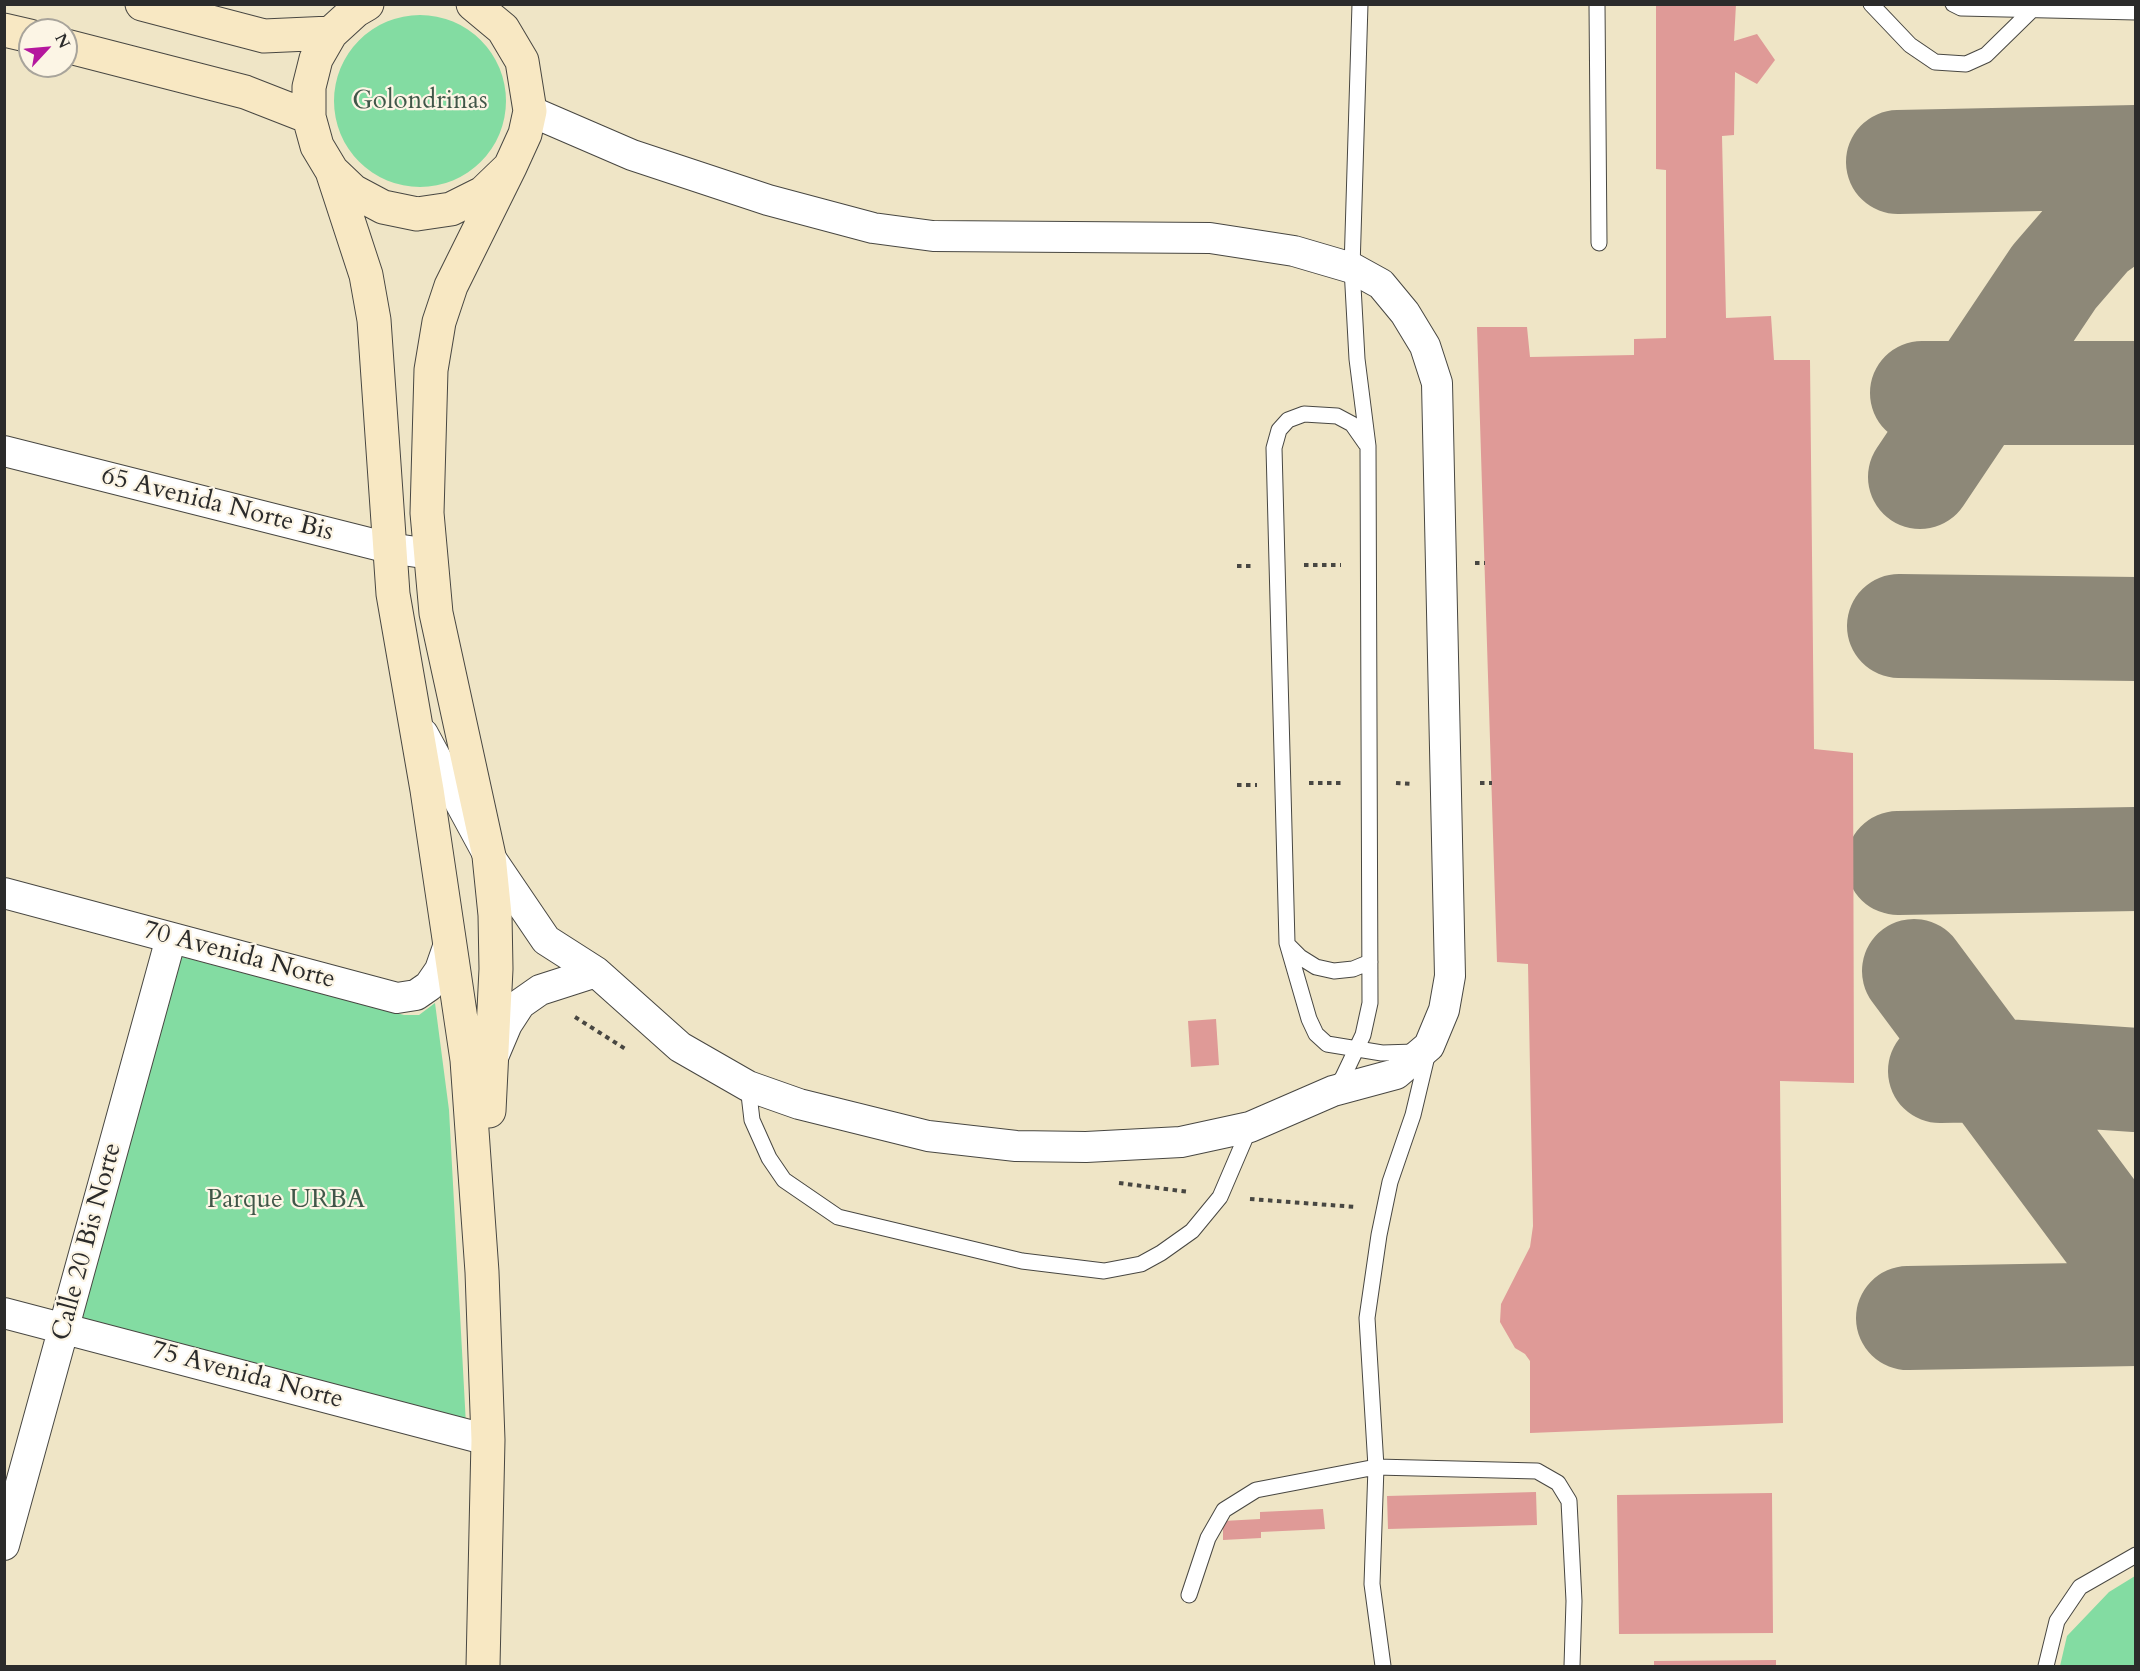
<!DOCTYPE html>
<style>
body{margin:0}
#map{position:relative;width:2140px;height:1671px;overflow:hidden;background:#efe5c6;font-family:Cardo,serif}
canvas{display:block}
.frame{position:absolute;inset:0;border:6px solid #2b2b2b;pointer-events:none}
.north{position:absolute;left:18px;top:18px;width:60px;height:60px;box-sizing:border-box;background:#fcf5e5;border:2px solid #a8a49b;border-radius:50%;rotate:64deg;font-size:16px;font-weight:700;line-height:24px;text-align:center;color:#2b2b2b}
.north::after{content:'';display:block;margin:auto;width:21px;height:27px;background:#b5179e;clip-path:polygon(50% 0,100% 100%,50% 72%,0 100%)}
</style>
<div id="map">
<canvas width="2140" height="1671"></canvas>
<div class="frame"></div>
<div class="north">N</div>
</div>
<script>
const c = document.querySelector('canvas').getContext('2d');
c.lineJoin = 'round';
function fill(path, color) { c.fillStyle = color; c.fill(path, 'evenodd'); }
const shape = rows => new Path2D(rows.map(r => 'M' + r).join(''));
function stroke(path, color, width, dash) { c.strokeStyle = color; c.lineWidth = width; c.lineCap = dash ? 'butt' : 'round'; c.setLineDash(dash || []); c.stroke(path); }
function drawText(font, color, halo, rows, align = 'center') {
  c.font = font + ' Cardo,serif'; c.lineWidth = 4.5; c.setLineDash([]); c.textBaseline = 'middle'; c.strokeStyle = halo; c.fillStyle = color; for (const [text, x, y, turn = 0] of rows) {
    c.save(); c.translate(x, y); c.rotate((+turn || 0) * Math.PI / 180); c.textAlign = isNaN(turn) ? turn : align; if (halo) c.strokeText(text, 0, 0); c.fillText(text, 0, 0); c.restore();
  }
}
const green = shape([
 '334 101a86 86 0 1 1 172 0a86 86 0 1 1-172 0Z',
 [179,956,404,1015,419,1015,435,1003,449,1110,466,1425,78,1320],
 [2135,1576,2135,1666,2060,1666,2067,1636,2109,1592]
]);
const taxiway = shape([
 [1898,162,2136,157],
 [1922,393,2136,393],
 [1920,477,2054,277,2092,233,2136,201],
 [1899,626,2136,629],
 [1898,863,2136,859],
 [1914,971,2136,1269],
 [1940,1071,1989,1070,2136,1080],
 [1908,1318,2136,1314]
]);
const building = shape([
 [1656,4,1736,4,1734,41,1757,34,1775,60,1757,84,1735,72,1734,135,1722,136,1726,318,1771,316,1774,360,1810,360,1814,749,1853,753,1854,1083,1780,1081,1783,1423,1530,1433,1530,1361,1525,1354,1515,1348,1500,1322,1501,1304,1530,1247,1533,1226,1528,964,1497,962,1477,327,1527,327,1530,357,1634,355,1634,339,1666,338,1666,170,1656,169],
 [1216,1019,1219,1065,1191,1067,1188,1021],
 [1536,1492,1537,1525,1388,1529,1387,1496],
 [1772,1493,1773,1633,1619,1634,1617,1495],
 [1323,1509,1325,1529,1261,1532,1261,1538,1223,1540,1223,1521,1260,1519,1260,1512],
 [1776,1660,1776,1666,1654,1666,1654,1661]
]);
const path = shape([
 [1475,563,1485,563],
 [1304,565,1341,565],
 [1237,566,1251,566],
 [1309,783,1341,783],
 [1396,783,1413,784],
 [1480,783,1492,783],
 [1237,785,1257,785],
 [575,1017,627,1050],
 [1119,1183,1189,1192],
 [1250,1199,1356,1207]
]);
const service = shape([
 [1597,4,1599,243],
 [1871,4,1910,45,1935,62,1966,64,1986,55,2032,10],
 [1953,4,1961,8,2136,12],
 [1366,444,1352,424,1337,416,1304,414,1288,420,1279,430,1274,448,1287,943,1309,1019,1316,1034,1327,1044,1382,1053,1415,1052],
 [1289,946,1300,957,1316,967,1334,971,1353,969,1370,962],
 [1428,1052,1413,1115,1390,1182,1379,1235,1367,1318,1376,1467,1537,1471,1558,1483,1569,1501,1574,1601,1572,1666],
 [748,1086,752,1120,769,1158,784,1180,838,1217,1022,1261,1104,1271,1141,1264,1161,1253,1192,1231,1220,1197,1250,1127],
 [1335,1089,1343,1077,1363,1035,1370,1003,1368,446,1357,359,1352,268,1360,4],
 [1189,1595,1208,1538,1224,1510,1256,1490,1376,1467,1372,1584,1383,1666],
 [2046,1666,2057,1621,2080,1587,2136,1555]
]);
const minor = shape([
 [4,451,389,548,430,554],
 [423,734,489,856,546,940,596,972,680,1047,748,1086,799,1104,928,1136,1016,1146,1086,1147,1181,1142,1250,1127,1333,1091,1396,1074,1429,1046,1444,1010,1450,976,1437,383,1425,346,1405,313,1381,284,1352,268,1294,251,1210,238,933,236,873,228,768,200,632,155,530,111],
 [4,893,397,998,416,995,429,986,440,970,448,947],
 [493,1057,507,1024,520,1004,540,990,596,972],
 [4,1313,488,1440],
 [4,1545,171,938]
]);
const secondary = shape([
 [142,4,264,36,331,33],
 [367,4,355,11,331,33,316,59,309,87,309,117,317,146,332,171,353,191,383,207,417,214,451,209,483,193,510,167,525,134,530,111,522,61,503,29,473,4],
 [4,30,30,36],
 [66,46,245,92,309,117],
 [332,171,366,275,374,320,393,594,427,790,467,1060,482,1272,488,1440,483,1666],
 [489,1111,496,969,495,915,489,856,436,613,427,513,431,370,439,322,451,286,510,167]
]);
const parkNames = [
 ["Golondrinas",420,102],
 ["Parque URBA",286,1201]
];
const streetNames = [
 ["65 Avenida Norte Bis",217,505,14],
 ["70 Avenida Norte",239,956,15],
 ["Calle 20 Bis Norte",88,1242,-75],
 ["75 Avenida Norte",247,1376,15]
];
fill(green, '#83dca2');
stroke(taxiway, '#8d8878', 104);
fill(building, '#df9a97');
stroke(service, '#484742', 17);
stroke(minor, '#484742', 32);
stroke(secondary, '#484742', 35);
stroke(path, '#484742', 4, [4.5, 4.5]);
stroke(service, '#fff', 15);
stroke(minor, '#fff', 30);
stroke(secondary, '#f8e8c3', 33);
drawText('26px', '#415749', '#fcf5e5', parkNames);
drawText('26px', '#2b2b2b', '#fcf5e5', streetNames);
</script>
